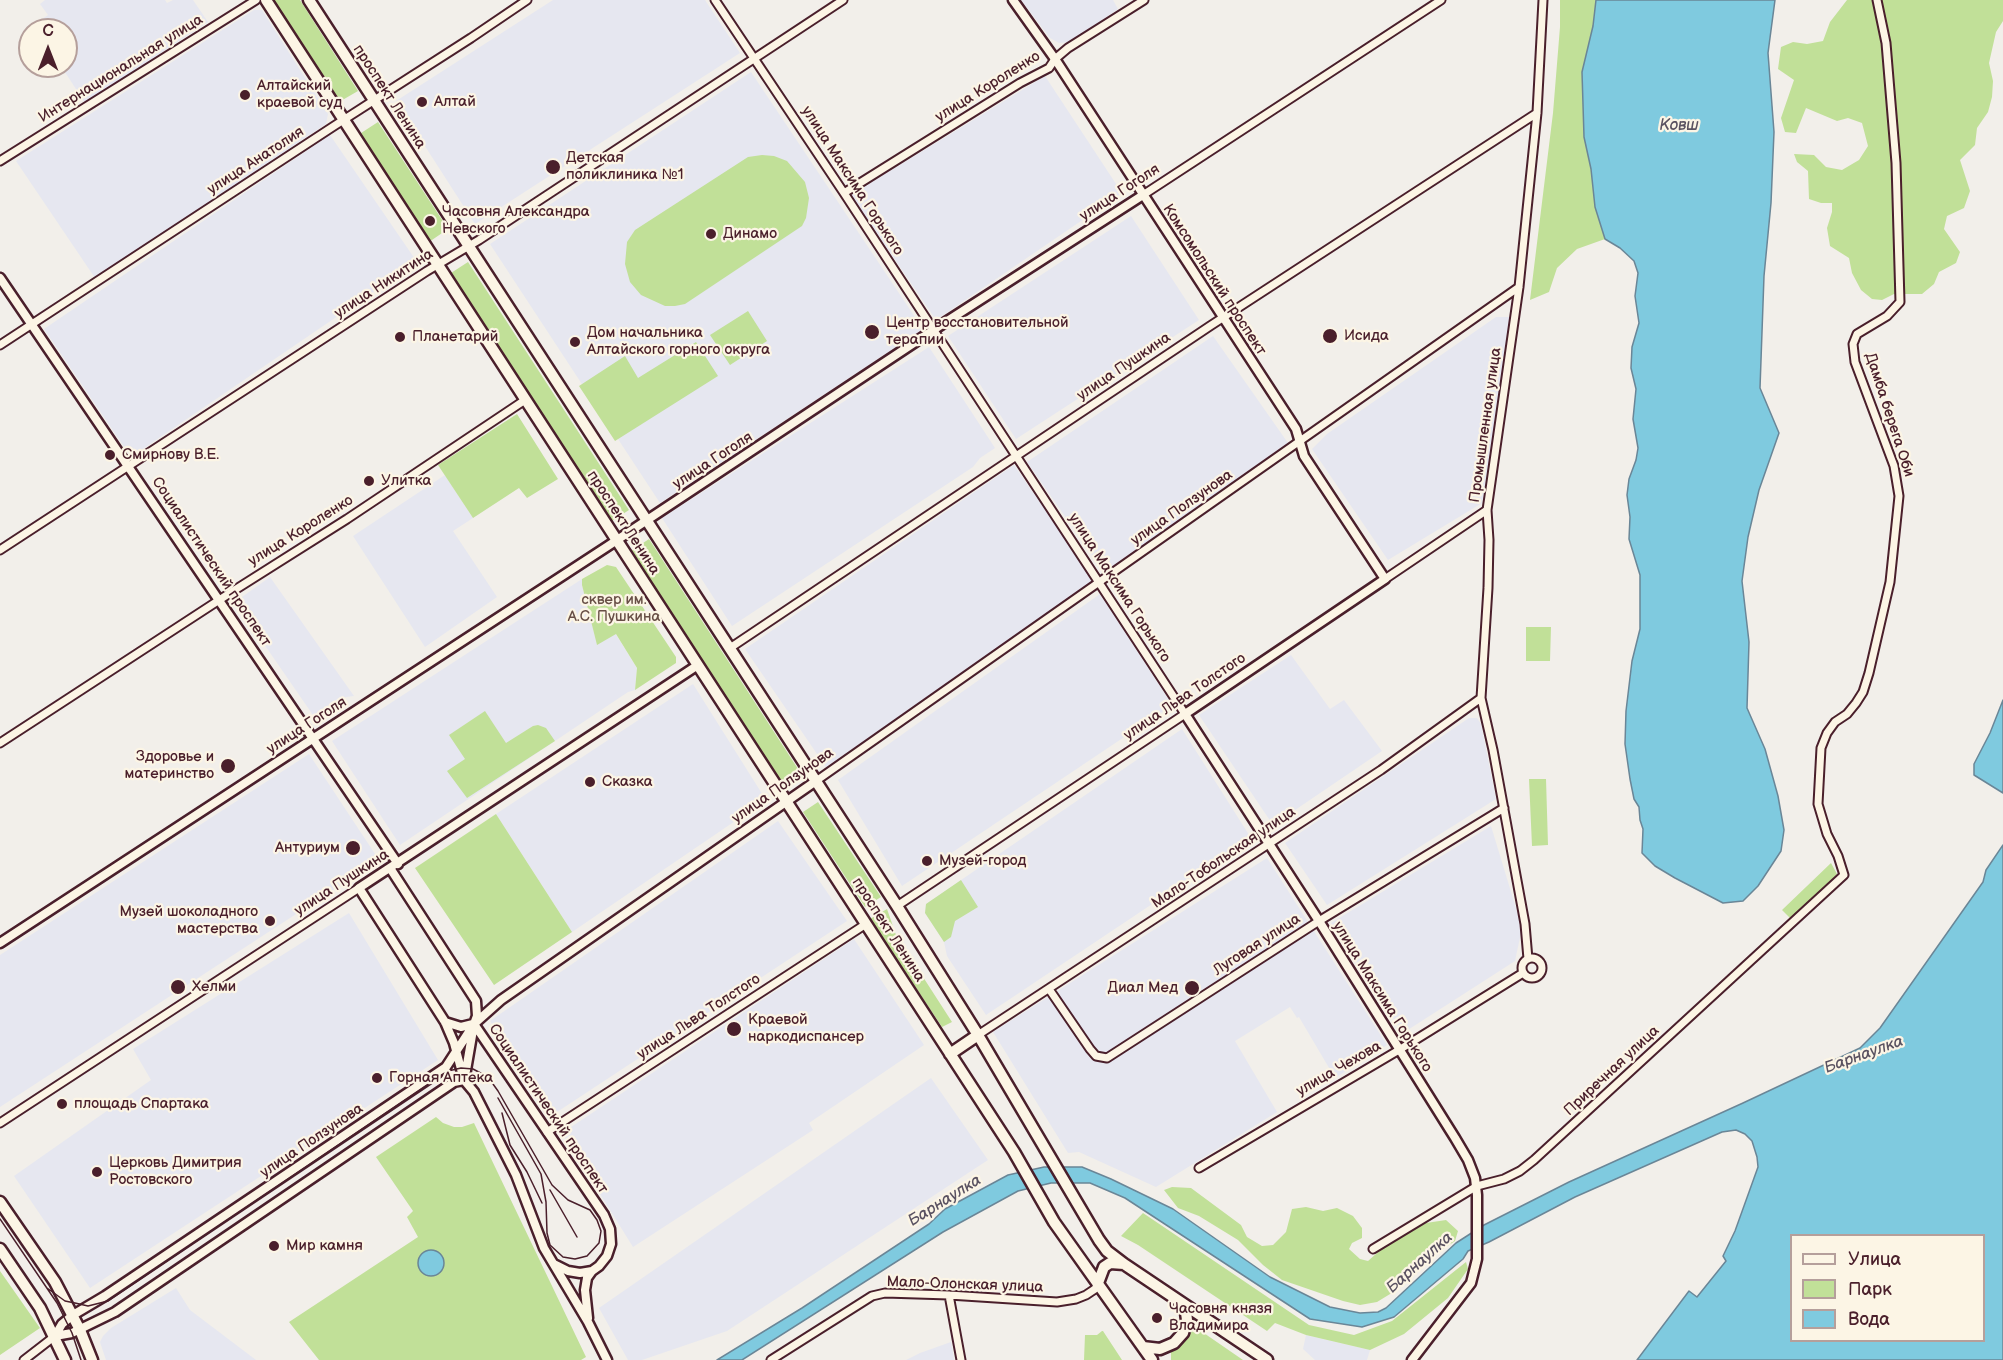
<!DOCTYPE html>
<meta charset="utf-8">
<style>
body{margin:0}
#map{position:relative;width:2003px;height:1360px;overflow:hidden;background:#f2efea;font-family:"Balsamiq Sans",sans-serif}
canvas{display:block}
.legend{position:absolute;left:1790px;top:1234px;width:195px;height:108px;box-sizing:border-box;background:#fcf5e5;border:2px solid #b59f9b;margin:0;padding:8px 10px;list-style:none;font-size:18px;color:#4a1f2b}
.legend li{display:flex;align-items:center;gap:12px;height:30px}
.legend b{width:30px;border:2px solid #b59f9b}
.north{position:absolute;left:18px;top:18px;width:60px;height:60px;box-sizing:border-box;background:#fcf5e5;border:2px solid #b59f9b;border-radius:50%;rotate:0deg;font-size:16px;font-weight:700;line-height:24px;text-align:center;color:#4a1f2b}
.north::after{content:'';display:block;margin:auto;width:21px;height:27px;background:#4a1f2b;clip-path:polygon(50% 0,100% 100%,50% 72%,0 100%)}
</style>
<div id="map">
<canvas width="2003" height="1360"></canvas>
<ul class="legend">
<li><b style="height:8px;background:#fcf5e5"></b>Улица</li>
<li><b style="height:16px;background:#c1e098"></b>Парк</li>
<li><b style="height:16px;background:#7fcadf"></b>Вода</li>
</ul>
<div class="north">С</div>
</div>
<script>
const c = document.querySelector('canvas').getContext('2d');
c.lineJoin = 'round';
function fill(path, color) { c.fillStyle = color; c.fill(path, 'evenodd'); }
const shape = rows => new Path2D(rows.map(r => 'M' + r).join(''));
function stroke(path, color, width, dash) { c.strokeStyle = color; c.lineWidth = width; c.lineCap = dash ? 'butt' : 'round'; c.setLineDash(dash || []); c.stroke(path); }
function drawText(font, color, halo, rows, align = 'center') {
  c.font = font + ' "Balsamiq Sans",sans-serif'; c.lineWidth = 4.5; c.setLineDash([]); c.textBaseline = 'middle'; c.strokeStyle = halo; c.fillStyle = color; for (const [text, x, y, turn = 0] of rows) {
    c.save(); c.translate(x, y); c.rotate((+turn || 0) * Math.PI / 180); c.textAlign = isNaN(turn) ? turn : align; if (halo) c.strokeText(text, 0, 0); c.fillText(text, 0, 0); c.restore();
  }
}
const built = shape([
 [45,0,165,0,167,3,173,0,193,0,208,22,85,103,61,66,66,66,66,30,37,30,33,25,48,15,40,4],
 [553,0,705,0,740,53,475,224,396,101],
 [1021,0,1113,0,1118,9,1070,42,1059,43,1050,38],
 [254,10,262,10,328,114,326,124,95,278,16,161],
 [751,72,923,329,660,503,490,244],
 [1045,76,1122,193,936,320,851,195],
 [330,135,417,262,131,457,44,329],
 [1131,216,1199,320,1016,439,948,336],
 [1496,317,1514,317,1482,503,1388,560,1312,449,1327,434],
 [1213,336,1288,443,1104,572,1027,462],
 [929,347,995,448,980,458,973,467,732,626,662,518],
 [1014,465,1095,582,826,767,745,649],
 [445,475,473,518,453,531,497,597,425,647,353,536],
 [270,577,354,696,346,697,315,718,235,602],
 [582,579,582,585,597,644,615,633,637,668,635,690,628,692,400,845,332,741],
 [1100,594,1172,705,902,886,838,780],
 [1291,655,1330,709,1344,700,1382,751,1273,825,1199,715],
 [693,684,766,800,572,932,496,814],
 [1469,718,1477,718,1481,724,1496,799,1327,905,1285,843],
 [1182,729,1251,838,986,1015,947,956,944,942,925,913,926,904],
 [309,754,379,860,0,1107,0,955],
 [778,821,847,921,554,1114,490,1021],
 [1491,826,1522,928,1515,961,1403,1033,1331,923],
 [1267,858,1387,1045,1335,1078,1299,1017,1297,1018,1290,1007,1235,1041,1277,1112,1156,1187,1079,1152,1068,1153,993,1032],
 [349,913,438,1060,90,1288,14,1176,151,1080,133,1049],
 [854,939,924,1045,809,1123,813,1130,633,1247,562,1133],
 [931,1078,988,1160,727,1331,642,1360,628,1360,599,1308],
 [176,1288,190,1310,256,1360,106,1360,100,1342,103,1336,111,1328],
 [1306,1335,1370,1350,1367,1360,1315,1360,1303,1349],
 [951,1342,954,1360,906,1360,920,1353]
]);
const green = shape([
 [274,0,300,0,358,91,339,102],
 [1560,0,1596,0,1593,26,1582,72,1584,137,1591,169,1595,207,1605,239,1577,249,1557,268,1549,292,1530,300,1553,113,1560,27],
 [1847,0,2003,0,2003,21,1996,32,1989,63,1993,81,1992,97,1988,112,1977,128,1975,145,1960,160,1970,191,1964,208,1947,216,1944,229,1960,252,1956,263,1939,272,1934,284,1922,294,1894,294,1882,300,1872,299,1861,290,1852,273,1849,258,1830,246,1827,228,1832,212,1832,203,1821,203,1809,199,1808,171,1797,162,1794,154,1814,155,1826,167,1842,170,1859,160,1868,146,1862,123,1848,118,1837,121,1806,108,1796,133,1785,132,1781,118,1794,80,1778,69,1781,47,1793,42,1807,44,1823,41,1830,22],
 [378,122,448,229,429,242,358,135],
 [762,155,774,156,787,161,805,182,809,198,806,218,802,226,685,304,675,306,665,306,641,295,630,282,625,264,627,242,635,230,748,157],
 [468,262,629,510,612,521,451,273],
 [748,311,767,341,730,365,710,335],
 [696,342,718,376,615,441,579,386,625,356,638,378],
 [517,414,558,479,527,498,519,488,473,518,438,465],
 [649,539,800,772,782,783,631,551],
 [607,565,616,567,676,657,676,663,635,690,637,668,616,634,597,645,582,585,582,579],
 [1526,627,1551,627,1550,661,1526,661],
 [485,711,506,743,533,726,538,725,546,728,555,741,467,798,447,771,465,759,449,735],
 [1529,779,1546,779,1548,845,1532,846],
 [818,802,881,897,865,907,803,812],
 [496,814,572,932,494,985,415,868],
 [1831,863,1837,874,1819,894,1790,918,1782,910],
 [961,880,978,907,955,921,951,937,944,942,925,913,926,904],
 [887,909,896,935,952,1022,942,1027,870,919],
 [436,1117,443,1123,454,1127,462,1127,474,1123,586,1357,581,1360,319,1360,289,1322,418,1237,407,1217,413,1211,376,1157],
 [1172,1187,1191,1188,1241,1225,1247,1237,1262,1246,1273,1245,1286,1232,1292,1209,1306,1207,1323,1211,1337,1208,1353,1216,1362,1228,1362,1238,1352,1243,1349,1249,1360,1259,1368,1261,1385,1246,1411,1230,1426,1223,1446,1220,1458,1231,1455,1241,1430,1258,1395,1291,1377,1302,1360,1305,1343,1301,1282,1280,1263,1265,1238,1240,1199,1216,1178,1208,1164,1190],
 [1143,1213,1309,1325,1354,1335,1392,1321,1466,1262,1468,1269,1448,1298,1404,1334,1370,1350,1306,1335,1275,1323,1267,1331,1138,1245,1121,1236],
 [0,1271,40,1328,0,1355],
 [1195,1329,1198,1329,1243,1360,1171,1360,1171,1352,1181,1345,1190,1332],
 [1102,1331,1103,1331,1122,1360,1084,1360,1085,1335,1097,1335]
]);
const water = shape([
 [1596,0,1775,0,1768,53,1774,132,1771,203,1764,276,1760,388,1779,433,1759,490,1748,537,1742,581,1749,642,1747,708,1765,749,1778,796,1784,830,1781,851,1758,886,1743,901,1723,903,1675,878,1655,866,1642,853,1643,829,1640,820,1639,807,1634,799,1630,779,1625,744,1626,711,1632,661,1640,629,1640,575,1629,539,1630,517,1627,495,1629,479,1636,460,1638,448,1633,419,1636,389,1631,368,1632,347,1639,323,1635,296,1638,273,1634,261,1620,248,1605,239,1595,207,1591,169,1584,137,1582,72,1593,26,1596,0],
 [2003,700,2003,793,1974,775,1974,764,1990,733,2003,700],
 [2003,845,2003,1360,1637,1360,1689,1291,1697,1297,1726,1261,1723,1256,1735,1231,1758,1167,1757,1157,1752,1141,1745,1134,1736,1130,1722,1132,1575,1197,1489,1242,1468,1251,1463,1259,1394,1317,1362,1327,1310,1319,1125,1198,1090,1183,1051,1183,1018,1191,943,1232,742,1360,717,1360,802,1308,929,1224,945,1209,1008,1175,1044,1167,1082,1167,1111,1179,1173,1209,1270,1277,1330,1307,1360,1313,1378,1312,1386,1308,1456,1243,1484,1225,1569,1182,1743,1103,1860,1048,1880,1028,1983,882,1986,870,2003,845],
 [1792,1236,1984,1236,1984,1340,1792,1340,1792,1236],
 '418 1263a13 13 0 1 1 26 0a13 13 0 1 1-26 0Z'
]);
const minor = shape([
 [715,0,844,193,1185,714,897,906],
 [0,161,256,0],
 [844,193,1020,83,1049,68,1055,59,1068,48,1144,0],
 [1143,195,1441,0],
 [0,345,334,126,471,38,527,0],
 [0,550,427,271,479,240,843,0],
 [1385,579,1487,510],
 [730,648,1210,326,1537,113],
 [0,743,230,593,347,519,525,400],
 [816,781,1519,287],
 '1522 968a10 10 0 1 1 20 0a10 10 0 1 1-20 0Z',
 [1528,959,1525,924,1493,750,1481,698,1488,588,1489,540,1487,510,1519,287,1537,113,1543,0],
 [1049,989,1090,1049,1096,1056,1107,1058,1319,921,1504,808],
 [978,1035,1381,770,1481,698],
 [0,1123,359,888],
 [547,1132,866,924],
 [1199,1168,1399,1050,1523,973],
 [1373,1249,1477,1186,1504,1179,1520,1171,1534,1160,1844,875,1838,856,1827,834,1818,804,1821,748,1827,733,1835,722,1847,714,1856,703,1863,692,1869,673,1890,582,1899,496,1894,466,1855,362,1853,344,1857,334,1887,316,1900,302,1896,163,1886,43,1877,0],
 [949,1295,961,1360],
 [24,1360,55,1336],
 [771,1360,872,1296,885,1293,949,1295,1057,1302,1076,1299,1086,1295,1095,1289,1098,1283]
]);
const tertiary = shape([
 [1013,0,1055,59,1296,429,1304,456,1385,579,1185,714,1319,921,1455,1138,1468,1160,1475,1178,1477,1195,1477,1259,1471,1283,1412,1360],
 [0,278,398,864],
 [390,868,476,1001,477,1016,474,1024,465,1076],
 [0,943,608,546,941,325,1143,195],
 [445,1022,461,1027,473,1024],
 [474,1024,604,1215,610,1229,611,1244,607,1256,599,1266,592,1271,580,1273,568,1271,554,1264],
 [588,1318,585,1290,587,1278,592,1271],
 [55,1336,62,1324,73,1315,105,1296,446,1067,474,1024,501,1000,816,781],
 [55,1336,72,1333,115,1312,454,1082,464,1080],
 [607,1360,588,1322,544,1248,516,1175,474,1092,464,1080,454,1043,445,1022,359,888,698,665]
]);
const primary = shape([
 [266,0,1014,1152,1054,1222,1152,1360],
 [309,0,897,906,978,1035,1099,1240,1107,1251,1124,1264,1267,1360],
 [950,1054,978,1035],
 [0,1202,55,1282,80,1330,92,1360],
 [0,1249,40,1308,65,1360],
 [1098,1283,1104,1267,1110,1263,1124,1264],
 [1143,1347,1160,1349,1174,1343,1183,1333,1187,1320,1185,1305]
]);
const tram = shape([
 [502,1113,510,1145,527,1172,542,1203],
 [550,1190,577,1237],
 [0,1219,57,1303,72,1333,81,1360],
 [47,1288,65,1301,75,1303,88,1306,108,1301,440,1076,448,1071,461,1068,473,1069,488,1077,498,1091,552,1185,568,1200,590,1210,597,1220,601,1231,599,1243,587,1256,575,1259,563,1257,550,1245,547,1233,546,1202,541,1174,498,1098]
]);
const markers = [
 [245,95,6,"#4a1f2b"],
 [422,102,6,"#4a1f2b"],
 [553,167,8,"#4a1f2b"],
 [430,221,6,"#4a1f2b"],
 [711,234,6,"#4a1f2b"],
 [872,332,8,"#4a1f2b"],
 [1330,336,8,"#4a1f2b"],
 [400,337,6,"#4a1f2b"],
 [575,342,6,"#4a1f2b"],
 [110,455,6,"#4a1f2b"],
 [369,481,6,"#4a1f2b"],
 [228,766,8,"#4a1f2b"],
 [590,782,6,"#4a1f2b"],
 [353,848,8,"#4a1f2b"],
 [927,861,6,"#4a1f2b"],
 [270,921,6,"#4a1f2b"],
 [178,987,8,"#4a1f2b"],
 [1192,988,8,"#4a1f2b"],
 [734,1029,8,"#4a1f2b"],
 [377,1078,6,"#4a1f2b"],
 [62,1104,6,"#4a1f2b"],
 [97,1172,6,"#4a1f2b"],
 [274,1246,6,"#4a1f2b"],
 [1157,1318,6,"#4a1f2b"]
];
const streetNames = [
 ["Интернациональная улица",121,69,-32],
 ["улица Короленко",988,87,-32],
 ["проспект Ленина",389,97,57],
 ["улица Анатолия",256,161,-33],
 ["улица Максима Горького",852,181,57],
 ["улица Гоголя",1120,193,-33],
 ["Комсомольский проспект",1214,280,57],
 ["улица Никитина",384,284,-33],
 ["улица Пушкина",1124,367,-34],
 ["Дамба берега Оби",1889,415,72],
 ["Промышленная улица",1486,425,-82],
 ["улица Гоголя",713,461,-33],
 ["улица Ползунова",1182,508,-35],
 ["проспект Ленина",623,523,57],
 ["улица Короленко",301,531,-32],
 ["Социалистический проспект",211,562,56],
 ["улица Максима Горького",1119,588,57],
 ["улица Льва Толстого",1185,697,-34],
 ["улица Гоголя",307,726,-33],
 ["улица Ползунова",783,786,-35],
 ["Мало-Тобольская улица",1224,858,-34],
 ["улица Пушкина",342,883,-33],
 ["проспект Ленина",888,930,57],
 ["Луговая улица",1257,945,-33],
 ["улица Максима Горького",1382,997,58],
 ["улица Льва Толстого",699,1017,-33],
 ["улица Чехова",1339,1069,-30],
 ["Приречная улица",1612,1071,-43],
 ["Социалистический проспект",548,1109,56],
 ["улица Ползунова",312,1141,-34],
 ["Мало-Олонская улица",965,1285,2]
];
const poiNames = [
 ["Алтайский",257,86],
 ["краевой суд",257,103],
 ["Алтай",434,102],
 ["Детская",566,158],
 ["поликлиника №1",566,175],
 ["Часовня Александра",442,212],
 ["Невского",442,229],
 ["Динамо",723,234],
 ["Центр восстановительной",886,323],
 ["терапии",886,340],
 ["Дом начальника",587,333],
 ["Алтайского горного округа",587,350],
 ["Исида",1344,336],
 ["Планетарий",412,337],
 ["Смирнову В.Е.",122,455],
 ["Улитка",381,481],
 ["Здоровье и",214,757,"right"],
 ["материнство",214,774,"right"],
 ["Сказка",602,782],
 ["Антуриум",340,848,"right"],
 ["Музей-город",939,861],
 ["Музей шоколадного",258,912,"right"],
 ["мастерства",258,929,"right"],
 ["Хелми",192,987],
 ["Диал Мед",1178,988,"right"],
 ["Краевой",748,1020],
 ["наркодиспансер",748,1037],
 ["Горная Аптека",389,1078],
 ["площадь Спартака",74,1104],
 ["Церковь Димитрия",109,1163],
 ["Ростовского",109,1180],
 ["Мир камня",286,1246],
 ["Часовня князя",1169,1309],
 ["Владимира",1169,1326]
];
const parkNames = [
 ["сквер им.",614,600],
 ["А.С. Пушкина",614,617]
];
const waterNames = [
 ["Ковш",1679,126],
 ["Барнаулка",1864,1055,-20],
 ["Барнаулка",945,1201,-32],
 ["Барнаулка",1420,1263,-42]
];
fill(built, '#e6e7f0');
fill(green, '#c1e098');
fill(water, '#7fcadf');
stroke(water, '#6a8697', 1.5);
stroke(minor, '#4a1f2b', 11);
stroke(tertiary, '#4a1f2b', 13);
stroke(primary, '#4a1f2b', 15);
stroke(minor, '#fcf5e5', 7);
stroke(tertiary, '#fcf5e5', 8);
stroke(primary, '#fcf5e5', 10);
stroke(tram, '#4a1f2b', 1.5);
for (const [x, y, r, color] of markers) { const dot = new Path2D(); dot.arc(x, y, r, 0, 2 * Math.PI); c.fillStyle = color; c.fill(dot); stroke(dot, '#fcf5e5', 2); }
drawText('15px', '#4a1f2b', '#fcf5e5', streetNames);
drawText('15px', '#4a1f2b', '#fcf5e5', poiNames, 'left');
drawText('15px', '#684f46', '#fcf5e5', parkNames);
drawText('italic 16px', '#5a5261', '#fcf5e5', waterNames);
</script>
